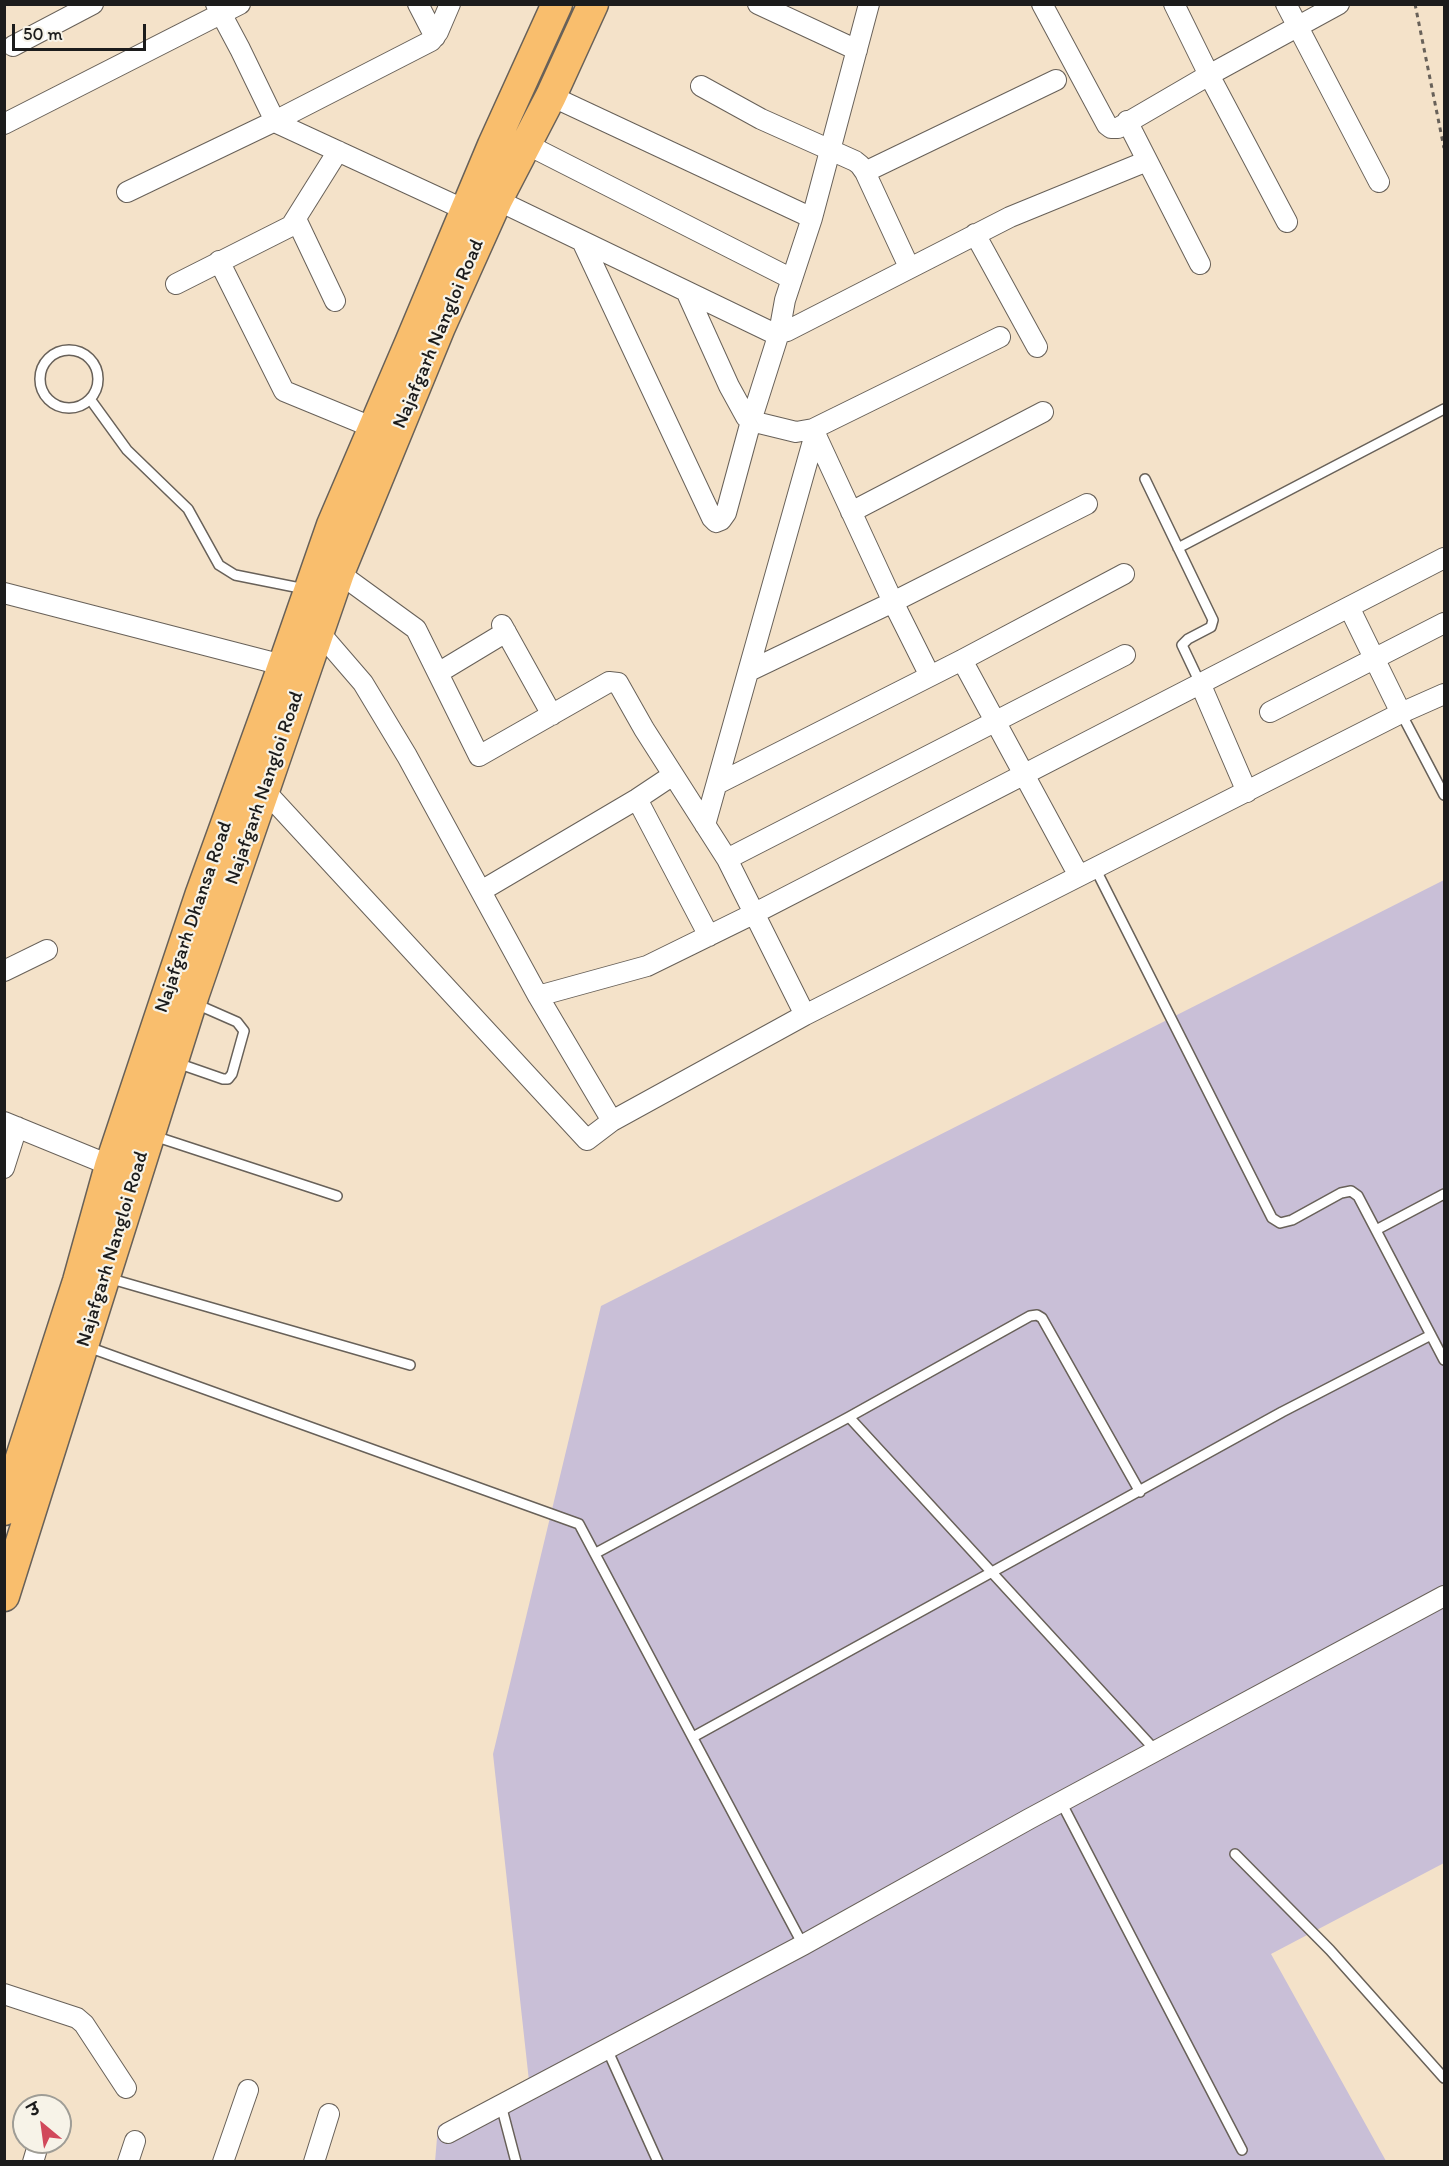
<!DOCTYPE html>
<meta charset="utf-8">
<style>
body{margin:0}
#map{position:relative;width:1449px;height:2166px;overflow:hidden;background:#f4e2c9;font-family:Itim,"Playpen Sans Deva",sans-serif}
canvas{display:block}
.frame{position:absolute;inset:0;border:6px solid #1c1c1c;pointer-events:none}
.north{position:absolute;left:12px;top:2094px;width:60px;height:60px;box-sizing:border-box;background:#f7f3e8;border:2px solid #9f9d96;border-radius:50%;rotate:331deg;font-size:16px;font-weight:700;line-height:24px;text-align:center;color:#1c1c1c}
.north::after{content:'';display:block;margin:auto;width:21px;height:27px;background:#d1495b;clip-path:polygon(50% 0,100% 100%,50% 72%,0 100%)}
.scale{position:absolute;left:12px;top:24px;width:134px;height:27px;box-sizing:border-box;border:3px solid #1c1c1c;border-top:0;padding-left:8px;font-size:18px;line-height:21px;white-space:nowrap;color:#1c1c1c;-webkit-text-stroke:4px #f7f3e8;paint-order:stroke}
</style>
<div id="map">
<canvas width="1449" height="2166"></canvas>
<div class="frame"></div>
<div class="north">उ</div>
<div class="scale">50 m</div>
</div>
<script>
const c = document.querySelector('canvas').getContext('2d');
c.lineJoin = 'round';
function fill(path, color) { c.fillStyle = color; c.fill(path, 'evenodd'); }
const shape = rows => new Path2D(rows.map(r => 'M' + r).join(''));
function stroke(path, color, width, dash) { c.strokeStyle = color; c.lineWidth = width; c.lineCap = dash ? 'butt' : 'round'; c.setLineDash(dash || []); c.stroke(path); }
function drawText(font, color, halo, rows, align = 'center') {
  c.font = font + ' Itim,sans-serif'; c.lineWidth = 4.5; c.setLineDash([]); c.textBaseline = 'middle'; c.strokeStyle = halo; c.fillStyle = color; for (const [text, x, y, turn = 0] of rows) {
    c.save(); c.translate(x, y); c.rotate((+turn || 0) * Math.PI / 180); c.textAlign = isNaN(turn) ? turn : align; if (halo) c.strokeText(text, 0, 0); c.fillText(text, 0, 0); c.restore();
  }
}
const industrial = shape([
 [1444,880,1444,1863,1271,1954,1386,2161,435,2162,438,2126,529,2081,493,1754,601,1306]
]);
const path = shape([
 [1415,4,1444,148]
]);
const service = shape([
 '40 379a29 29 0 1 1 58 0a29 29 0 1 1-58 0Z',
 [90,399,127,450,188,509,219,565,235,575,305,589],
 [1145,479,1213,620,1211,627,1188,639,1182,645,1200,683],
 [1178,548,1444,409],
 [1401,713,1444,795],
 [1095,868,1272,1218,1280,1223,1292,1220,1341,1193,1351,1191,1358,1196,1444,1360],
 [177,1063,223,1079,228,1079,232,1074,244,1031,237,1022,196,1004],
 [154,1136,337,1196],
 [1376,1230,1444,1194],
 [108,1278,410,1365],
 [88,1347,579,1524,803,1945],
 [849,1417,1156,1751],
 [596,1553,849,1417,1030,1316,1037,1315,1042,1318,1140,1492],
 [693,1737,1282,1412,1431,1335],
 [1061,1802,1242,2150],
 [1235,1854,1330,1950,1444,2078],
 [607,2049,658,2162],
 [501,2105,516,2162]
]);
const minor = shape([
 [216,4,240,49,273,117,279,124,474,214],
 [418,4,435,37],
 [758,4,857,50],
 [1042,4,1107,125,1111,128,1118,128,1209,75,1339,4],
 [1174,4,1209,75,1287,222],
 [1286,4,1379,182],
 [13,46,93,4],
 [701,86,761,119,855,161,860,165,865,172,909,267],
 [551,96,812,218],
 [1127,121,1200,264],
 [4,124,240,4],
 [526,144,792,279],
 [865,172,1056,80],
 [127,192,275,121,431,41,438,32,450,4],
 [497,200,773,333,779,333,787,331,1010,217,1147,161],
 [296,219,335,301],
 [975,234,1037,347],
 [582,241,712,518,716,522,721,520,726,513,751,421,779,333,785,300,812,218,869,4],
 [219,261,284,391,374,428],
 [176,284,291,226,338,151],
 [686,291,729,386,746,417,751,421,796,432,813,429,1000,337],
 [813,429,893,602,930,676],
 [851,512,1043,412],
 [339,573,416,629,479,756,609,682,618,683,644,729,727,859,805,1015],
 [4,593,294,668],
 [1349,607,1401,713],
 [502,625,552,715],
 [312,629,319,632,363,683,407,756,538,996,612,1121,805,1015,1401,713,1444,694],
 [962,660,1079,876],
 [749,671,893,602,1087,504],
 [438,673,506,632],
 [1200,683,1247,792],
 [1270,712,1444,623],
 [717,784,962,660,1124,574],
 [265,791,587,1140,612,1121],
 [637,799,709,936],
 [705,825,815,434],
 [727,859,1125,655],
 [481,891,637,799,673,775],
 [4,971,47,950],
 [538,996,647,966,755,913,1444,558],
 [4,1122,119,1169],
 [4,1168,17,1127],
 [4,1994,77,2018,84,2024,126,2088],
 [448,2133,803,1945,1029,1819,1444,1596],
 [33,2162,39,2142],
 [128,2162,135,2141],
 [223,2162,248,2090],
 [314,2162,329,2114]
]);
const primary = shape([
 [4,1510,78,1281,110,1166,201,893,277,683,332,525,410,343,493,145,557,4],
 [4,1596,194,994,339,573,440,327,497,200,551,96,593,4]
]);
const streetNames = [
 ["Najafgarh Nangloi Road",439,334,-67],
 ["Najafgarh Nangloi Road",265,788,-71],
 ["Najafgarh Dhansa Road",194,917,-71],
 ["Najafgarh Nangloi Road",113,1249,-73]
];
fill(industrial, '#c9bfd7');
stroke(service, '#686159', 12);
stroke(minor, '#686159', 22);
stroke(primary, '#686159', 33);
stroke(path, '#686159', 3, [4.5, 4.5]);
stroke(service, '#fff', 9);
stroke(minor, '#fff', 20);
stroke(primary, '#f9be6d', 30);
drawText('20px', '#1c1c1c', '#f7f3e8', streetNames);
</script>
